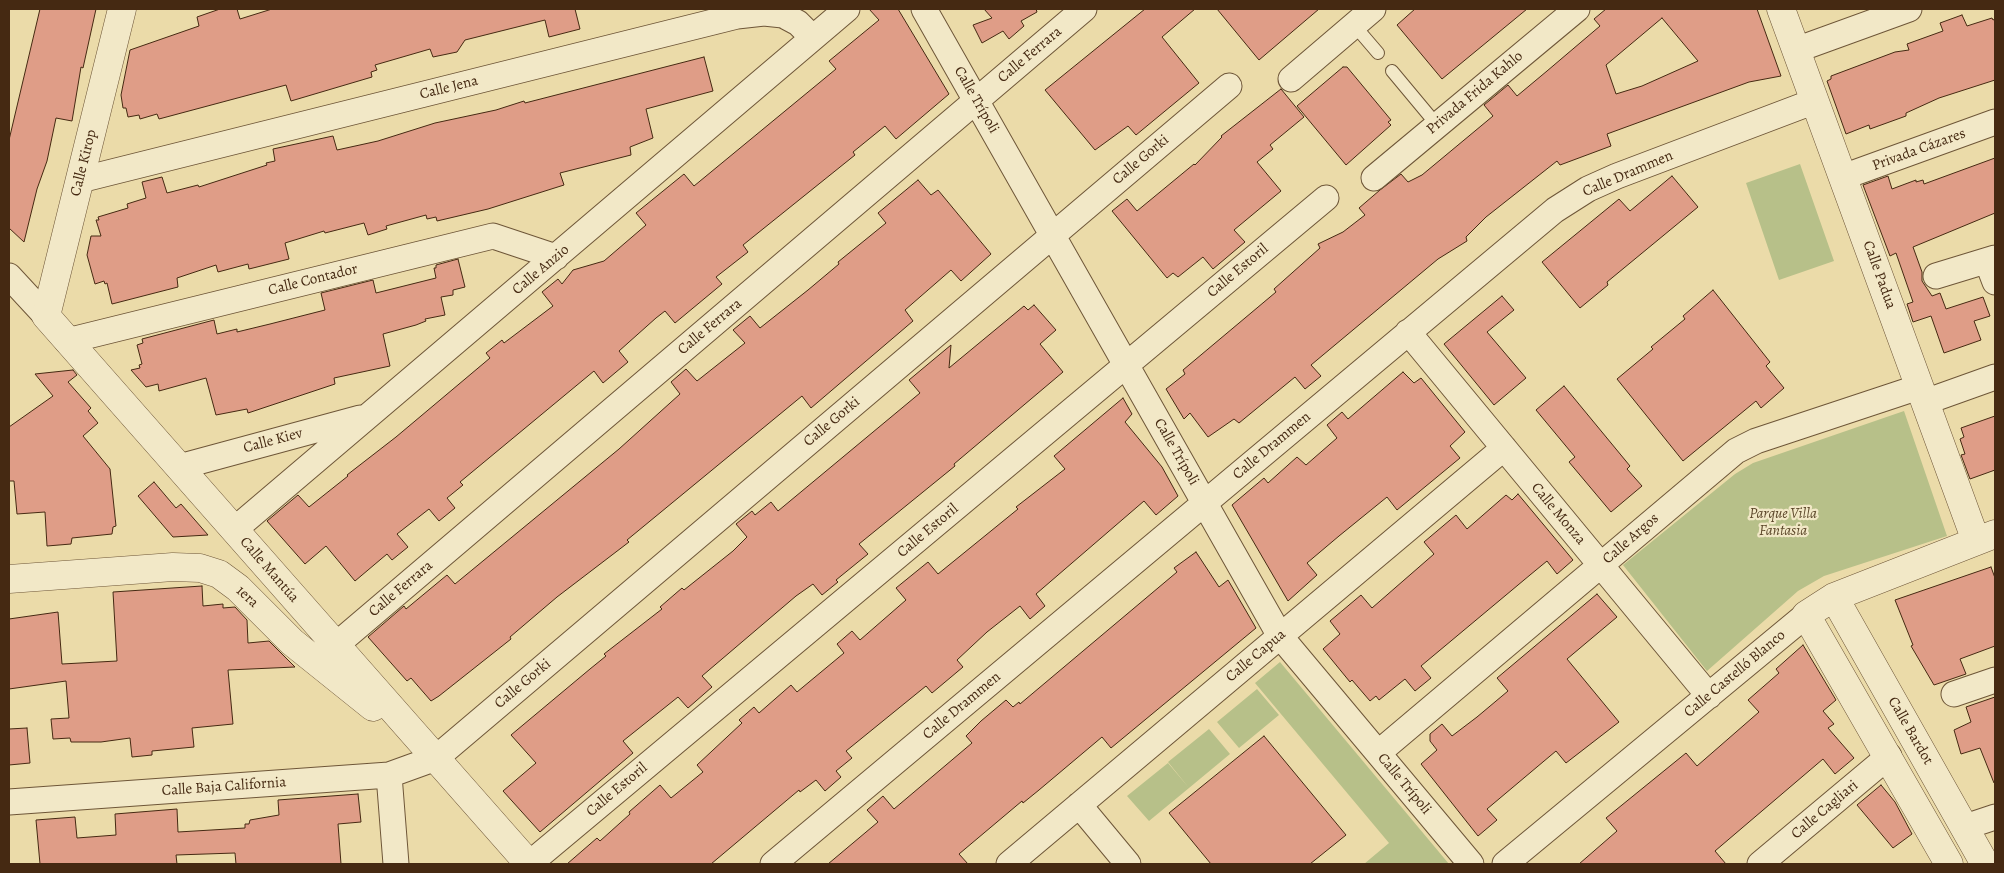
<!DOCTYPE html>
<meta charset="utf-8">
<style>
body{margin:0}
#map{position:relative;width:2004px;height:873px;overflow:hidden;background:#ebdba9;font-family:Alegreya,serif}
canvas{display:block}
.frame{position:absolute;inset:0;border:10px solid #452912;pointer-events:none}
</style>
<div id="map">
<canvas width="2004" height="873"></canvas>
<div class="frame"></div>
</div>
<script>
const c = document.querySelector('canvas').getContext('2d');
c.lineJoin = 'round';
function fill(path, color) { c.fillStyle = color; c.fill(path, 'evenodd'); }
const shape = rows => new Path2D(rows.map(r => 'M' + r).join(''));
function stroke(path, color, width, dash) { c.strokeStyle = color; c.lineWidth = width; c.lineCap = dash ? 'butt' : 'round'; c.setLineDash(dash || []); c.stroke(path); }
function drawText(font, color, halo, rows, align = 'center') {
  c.font = font + ' Alegreya,serif'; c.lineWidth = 4.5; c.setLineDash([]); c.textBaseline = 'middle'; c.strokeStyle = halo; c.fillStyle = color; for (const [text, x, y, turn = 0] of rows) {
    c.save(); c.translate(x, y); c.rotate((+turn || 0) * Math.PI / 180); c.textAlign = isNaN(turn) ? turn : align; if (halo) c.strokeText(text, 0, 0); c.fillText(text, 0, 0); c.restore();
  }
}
const green = shape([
 [1800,164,1834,261,1779,280,1746,183],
 [1904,411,1947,536,1824,576,1798,591,1707,671,1623,565,1735,474,1753,463],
 [1280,662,1449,864,1364,864,1389,843,1255,683],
 [1257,689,1279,715,1239,748,1217,722],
 [1209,729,1230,754,1189,788,1168,762],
 [1168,763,1189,788,1149,821,1127,796]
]);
const building = shape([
 [40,9,96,9,83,68,81,67,72,121,56,118,47,161,37,189,24,242,9,228,9,140,40,9],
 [220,9,237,9,240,19,272,9,575,9,580,29,549,37,545,20,465,40,457,52,433,57,430,49,375,65,377,70,371,72,372,77,291,101,286,85,159,119,157,114,140,119,139,115,128,117,126,108,123,108,121,95,130,50,199,26,197,17,220,9],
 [869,9,898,9,949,94,896,139,885,126,853,152,855,155,743,245,748,252,716,277,722,284,675,323,665,311,656,318,619,351,628,362,603,383,594,371,460,482,463,485,447,498,455,508,439,521,429,509,397,534,408,547,392,560,387,554,355,581,326,546,305,564,267,521,298,495,309,507,348,476,347,475,396,437,490,358,486,353,502,340,504,343,553,306,542,292,558,279,562,284,573,270,604,261,646,225,636,213,684,174,694,186,836,69,829,61,879,20,869,9],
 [984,9,1036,9,1037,12,1021,21,1024,26,1009,39,1003,31,982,43,973,25,992,18,984,9],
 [1145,9,1195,9,1162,37,1199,83,1136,135,1128,126,1095,150,1045,90,1145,9],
 [1217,9,1319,9,1259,60,1217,9],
 [1415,9,1527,9,1442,79,1397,25,1415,9],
 [1606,9,1757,9,1781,76,1749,82,1607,134,1611,146,1560,165,1557,161,1486,217,1466,237,1467,241,1438,259,1311,365,1321,376,1305,389,1295,377,1239,423,1234,419,1208,437,1190,413,1184,419,1166,389,1185,374,1183,370,1276,292,1274,289,1320,248,1318,244,1343,232,1365,215,1359,208,1380,190,1401,174,1408,182,1422,175,1493,116,1484,105,1508,85,1517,96,1547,71,1600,26,1594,19,1606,9],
 [1662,18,1698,61,1642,86,1616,94,1606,65,1662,18],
 [1962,15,1967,26,1992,18,1993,20,1995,19,1995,80,1939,98,1906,113,1906,116,1870,129,1869,125,1846,134,1827,81,1831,79,1831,76,1895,52,1909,50,1907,44,1943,31,1940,23,1962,15],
 [704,57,713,91,646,109,653,138,630,147,631,155,560,173,564,185,488,209,437,221,436,217,427,219,426,215,386,226,387,229,368,235,364,223,325,233,324,231,285,243,289,259,249,269,248,264,218,272,216,265,177,278,178,287,112,304,107,283,105,284,104,281,95,284,87,255,91,236,101,236,96,220,99,220,98,217,128,208,127,204,146,198,142,182,162,177,167,193,198,185,199,187,267,165,266,163,275,161,273,149,333,136,337,150,378,141,435,123,496,110,524,101,525,103,704,57],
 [1343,67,1347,67,1391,120,1388,122,1391,125,1346,165,1297,106,1343,67],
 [1281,89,1304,117,1270,145,1273,149,1257,162,1281,191,1234,230,1245,242,1213,269,1203,257,1178,277,1173,273,1167,278,1112,211,1127,199,1137,211,1194,164,1195,165,1222,137,1221,136,1281,89],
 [1995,158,1995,213,1913,247,1922,272,1922,281,1932,296,1940,293,1946,309,1983,297,1990,316,1974,321,1981,340,1944,353,1931,316,1913,322,1907,304,1913,302,1896,253,1890,256,1863,185,1888,176,1892,189,1916,180,1916,182,1923,180,1924,184,1995,158],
 [1672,176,1698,207,1607,282,1608,285,1580,308,1542,262,1619,199,1630,211,1672,176],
 [918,180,931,195,938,190,991,254,961,281,951,270,905,310,913,321,811,408,802,396,627,540,629,542,557,597,510,637,511,639,439,696,431,701,411,678,407,681,368,637,404,606,406,609,447,575,455,584,619,449,680,394,671,382,686,369,697,381,745,343,733,330,750,316,760,328,808,290,839,264,838,262,886,223,878,213,918,180],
 [458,259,465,287,453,290,453,295,441,297,445,315,425,319,426,321,416,325,383,334,390,366,334,378,335,384,248,413,247,409,216,415,206,378,159,391,158,384,146,387,131,370,140,368,139,365,142,364,137,345,143,343,142,339,214,320,217,334,237,329,237,332,270,324,325,310,321,293,373,280,376,293,436,278,434,268,436,268,436,265,458,259],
 [1713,290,1770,362,1766,366,1784,388,1761,408,1756,401,1683,461,1617,379,1653,349,1651,347,1685,319,1683,316,1713,290],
 [1502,296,1514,310,1487,332,1526,378,1494,405,1444,344,1502,296],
 [1034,305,1056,330,1040,344,1063,372,954,464,955,466,859,544,868,554,836,580,838,582,822,595,813,584,796,596,702,676,712,687,688,708,678,697,623,741,633,753,540,832,503,791,536,763,511,735,590,669,606,656,604,654,662,609,660,607,682,588,684,590,733,551,747,537,736,524,752,511,755,515,771,502,778,511,920,393,909,380,951,345,949,368,1024,306,1028,310,1034,305],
 [73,370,77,375,68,382,91,408,88,411,98,423,83,436,110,469,116,526,113,527,112,534,72,538,71,544,47,546,45,512,17,514,14,481,9,481,9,427,53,396,35,374,73,370],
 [1403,372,1414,383,1421,378,1465,432,1450,446,1460,458,1397,510,1387,497,1339,536,1307,563,1317,575,1288,601,1232,505,1264,478,1268,483,1297,457,1306,465,1337,438,1327,425,1342,412,1348,419,1403,372],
 [1564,386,1630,466,1627,469,1642,486,1611,512,1569,462,1575,457,1536,410,1564,386],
 [1123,398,1132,414,1125,422,1162,467,1178,496,1156,515,1144,501,1036,594,1045,606,1030,619,1020,606,987,632,957,660,963,667,932,693,926,686,846,751,852,758,836,771,841,777,825,791,816,780,800,792,799,790,711,864,567,864,597,838,600,841,630,814,629,812,660,785,671,798,703,772,697,765,742,723,739,720,754,707,759,713,791,685,797,692,844,653,837,644,852,631,860,640,906,600,896,588,928,562,938,574,1018,509,1016,507,1065,469,1054,456,1123,398],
 [1995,416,1995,470,1970,479,1961,455,1965,454,1960,439,1964,437,1961,428,1995,416],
 [154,482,176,508,181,504,208,535,173,537,138,496,154,482],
 [1518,494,1573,560,1557,574,1547,561,1530,575,1421,666,1431,678,1415,691,1405,679,1379,700,1376,696,1370,701,1352,680,1350,682,1323,649,1340,634,1330,621,1361,595,1372,608,1434,554,1424,542,1456,515,1467,529,1506,495,1512,500,1518,494],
 [1196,552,1219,587,1228,580,1256,628,1111,748,1102,737,1039,790,1023,803,1022,801,959,854,968,864,828,864,878,822,867,810,883,796,894,809,972,743,966,736,981,721,1006,700,1013,707,1019,702,1020,704,1177,572,1174,568,1196,552],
 [1991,567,1995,578,1995,646,1960,659,1966,674,1934,685,1911,646,1913,645,1895,600,1991,567],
 [202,586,203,606,223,604,223,608,235,607,247,620,248,643,269,641,295,667,228,670,233,724,192,728,194,747,152,751,152,755,132,757,130,738,101,742,71,742,70,738,53,739,51,719,69,718,66,681,9,689,9,619,58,612,62,664,117,661,113,592,202,586],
 [1597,594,1617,617,1567,659,1619,722,1566,763,1556,751,1487,809,1497,820,1478,836,1421,764,1437,750,1430,741,1430,734,1442,724,1452,736,1477,717,1508,691,1497,678,1597,594],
 [1803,645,1836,700,1823,711,1834,724,1828,728,1854,758,1835,774,1823,759,1715,851,1726,864,1579,864,1617,831,1606,818,1686,753,1697,766,1759,712,1748,700,1779,673,1776,669,1803,645],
 [1995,697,1995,783,1994,783,1980,748,1961,754,1954,730,1971,722,1966,707,1995,697],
 [27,728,30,763,9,765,9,729,27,728],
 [1264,736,1346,835,1310,864,1211,864,1169,813,1264,736],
 [1881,785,1895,802,1912,834,1893,848,1857,805,1881,785],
 [358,794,361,822,338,824,341,864,236,864,235,853,176,855,177,864,40,864,36,820,75,817,77,838,116,835,115,814,177,809,178,832,245,828,245,824,249,824,250,820,279,815,278,800,358,794]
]);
const service = shape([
 [1354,25,1378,53],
 [1392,71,1437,125]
]);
const minor = shape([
 [924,9,1280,636,1471,864],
 [1796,50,1909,9],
 [1291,79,1373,9],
 [1843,177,1995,122],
 [1374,178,1577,9],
 [80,180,737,16,764,13,783,15,798,23,813,38],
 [1987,261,1995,282],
 [9,276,46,316],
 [1936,276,1995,258],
 [1408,332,1709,696],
 [67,341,493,236,556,257],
 [1925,402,1995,377],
 [179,467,360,418],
 [234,530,847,9],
 [336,645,1084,9],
 [1954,694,1995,680],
 [1378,753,1736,451,1756,441,1919,387],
 [389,775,396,864],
 [9,802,389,775,436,758,1229,86],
 [1079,805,1128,864],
 [1965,827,1995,817],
 [529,864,1326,198],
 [773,864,1555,210,1588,189,1617,176,1815,101],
 [1009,864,1504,448],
 [1505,864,1806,615],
 [1760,864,1889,756]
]);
const tertiary = shape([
 [122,9,46,316,529,864],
 [1781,9,1976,541],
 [9,579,173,567,200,568,219,574,238,588,292,642,373,707],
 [1834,597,1985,864],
 [1949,864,1806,615,1834,597,1995,534]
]);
const streetNames = [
 ["Calle Ferrara",1030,55,-40],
 ["Calle Jena",449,88,-14],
 ["Privada Frida Kahlo",1475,93,-40],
 ["Calle Trípoli",976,100,60],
 ["Privada Cázares",1919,150,-20],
 ["Calle Gorki",1141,160,-40],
 ["Calle Kirop",84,163,-76],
 ["Calle Drammen",1628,174,-23],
 ["Calle Anzio",541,270,-40],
 ["Calle Estoril",1238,271,-40],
 ["Calle Padua",1879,275,70],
 ["Calle Contador",313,280,-14],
 ["Calle Ferrara",710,327,-40],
 ["Calle Gorki",832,422,-40],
 ["Calle Kiev",273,441,-15],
 ["Calle Drammen",1272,446,-40],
 ["Calle Trípoli",1176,452,60],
 ["Calle Monza",1558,514,50],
 ["Calle Estoril",928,531,-40],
 ["Calle Argos",1631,539,-41],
 ["Calle Mantúa",269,570,49],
 ["Calle Ferrara",401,589,-40],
 ["1era",247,597,43],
 ["Calle Capua",1256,656,-40],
 ["Calle Castelló Blanco",1735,674,-40],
 ["Calle Gorki",523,684,-40],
 ["Calle Drammen",962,706,-40],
 ["Calle Bardot",1910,731,60],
 ["Calle Trípoli",1404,784,50],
 ["Calle Baja California",224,787,-4],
 ["Calle Estoril",617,790,-40],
 ["Calle Cagliari",1825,810,-40]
];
const parkNames = [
 ["Parque Villa",1783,514],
 ["Fantasia",1783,531]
];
fill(green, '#b7c089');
fill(building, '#df9d87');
stroke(building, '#452912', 1);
stroke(service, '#6e5638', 14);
stroke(minor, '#6e5638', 27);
stroke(tertiary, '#6e5638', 29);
stroke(service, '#f2e8c7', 12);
stroke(minor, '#f2e8c7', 25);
stroke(tertiary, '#f2e8c7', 28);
drawText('15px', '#452912', '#f2e8c7', streetNames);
drawText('italic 15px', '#5c472a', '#f2e8c7', parkNames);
</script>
